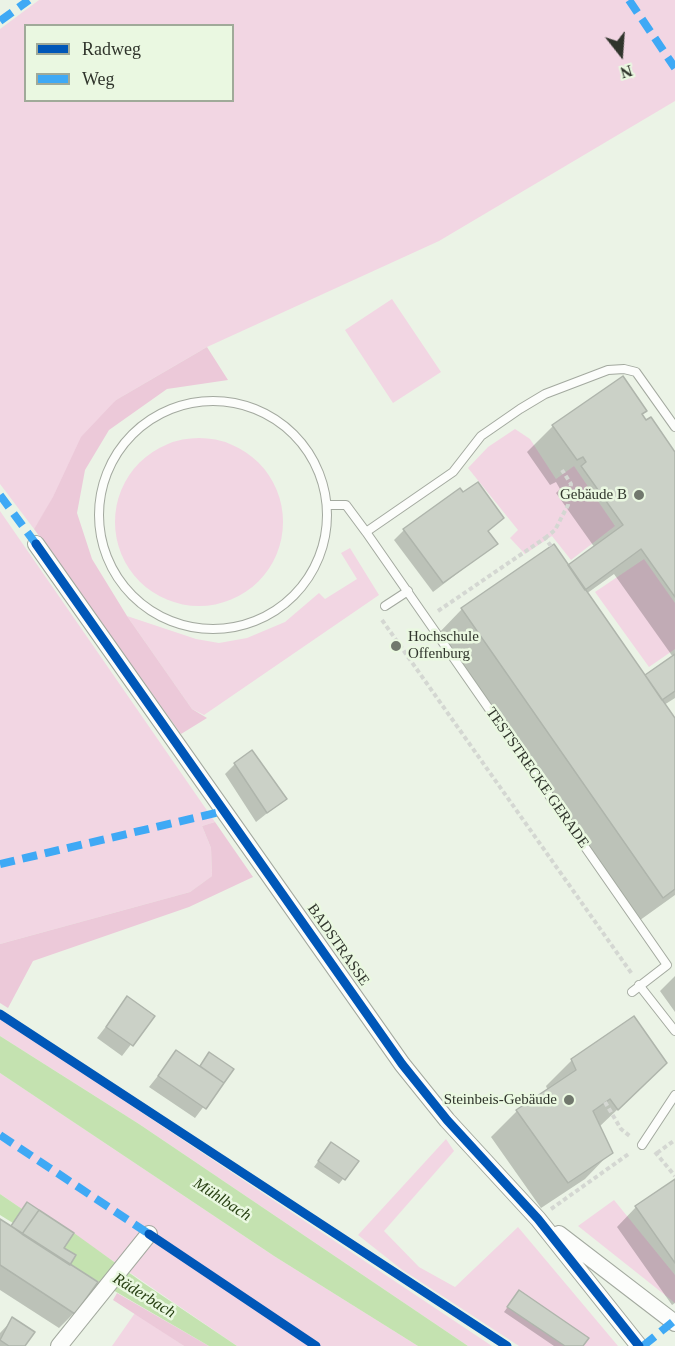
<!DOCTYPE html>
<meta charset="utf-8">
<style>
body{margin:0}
#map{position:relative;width:675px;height:1346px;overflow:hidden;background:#ebf3e6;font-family:Georgia,serif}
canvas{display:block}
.legend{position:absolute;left:24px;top:24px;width:210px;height:78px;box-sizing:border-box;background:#eaf8e1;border:2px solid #a0aa99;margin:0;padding:8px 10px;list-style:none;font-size:18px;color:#30352c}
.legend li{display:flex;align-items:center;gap:12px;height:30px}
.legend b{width:30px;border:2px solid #a0aa99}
.north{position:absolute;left:591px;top:24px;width:60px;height:60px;-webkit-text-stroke:4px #eaf8e1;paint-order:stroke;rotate:163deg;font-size:16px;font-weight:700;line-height:24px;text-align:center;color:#30352c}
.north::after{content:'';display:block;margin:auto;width:21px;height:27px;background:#30352c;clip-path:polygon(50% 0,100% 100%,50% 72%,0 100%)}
</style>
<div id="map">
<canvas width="675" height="1346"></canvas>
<ul class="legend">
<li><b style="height:8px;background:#0057b8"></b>Radweg</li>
<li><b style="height:8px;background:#3fa9f5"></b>Weg</li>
</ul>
<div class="north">N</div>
</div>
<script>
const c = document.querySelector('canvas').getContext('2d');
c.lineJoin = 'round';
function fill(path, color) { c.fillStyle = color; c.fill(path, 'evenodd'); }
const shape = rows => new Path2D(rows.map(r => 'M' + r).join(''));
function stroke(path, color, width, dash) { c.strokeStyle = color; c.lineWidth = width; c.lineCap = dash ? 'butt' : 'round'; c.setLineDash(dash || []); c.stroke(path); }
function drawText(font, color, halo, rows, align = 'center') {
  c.font = font + ' Georgia,serif'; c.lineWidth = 5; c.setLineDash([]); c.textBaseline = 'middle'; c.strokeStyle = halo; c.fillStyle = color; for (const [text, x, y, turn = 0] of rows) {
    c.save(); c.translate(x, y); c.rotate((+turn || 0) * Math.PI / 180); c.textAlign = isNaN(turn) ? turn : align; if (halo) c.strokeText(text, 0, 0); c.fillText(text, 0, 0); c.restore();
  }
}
const green = shape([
 [39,0,675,0,675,101,439,241,207,347,116,400,34,529,0,484,0,29],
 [26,26,232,26,232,100,26,100],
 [392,299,441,372,393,403,345,330],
 [515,429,530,439,556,479,574,466,615,526,571,560,552,536,525,554,510,538,518,530,468,468,488,447],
 '115 522a84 84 0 1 1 168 0a84 84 0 1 1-168 0Z',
 [0,511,215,822,202,826,211,848,212,876,190,892,0,944],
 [350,548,379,595,204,715,192,709,127,616,196,639,219,643,247,638,285,622,319,593,325,599,357,579,341,553],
 [644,559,675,603,675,649,649,667,595,592],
 [0,1019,90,1078,492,1346,468,1346,139,1124,0,1036],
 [0,1073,274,1256,418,1346,237,1346,27,1202,22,1209,0,1194],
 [446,1139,454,1151,384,1231,419,1267,455,1287,518,1227,618,1346,519,1346,401,1269,358,1235],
 [614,1200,675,1275,675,1303,578,1226],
 [135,1313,184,1346,112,1346]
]);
const forest = shape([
 [207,347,228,380,167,389,109,430,85,470,77,513,92,559,127,616,192,709,207,718,181,734,34,529,53,497,81,437,116,400],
 [215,822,253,877,189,907,33,961,8,1008,0,1003,0,944,190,892,212,876,211,848,202,826],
 [117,1293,209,1346,184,1346,113,1300]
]);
const water = shape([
 [0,1036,139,1124,468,1346,418,1346,274,1256,0,1073],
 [0,1194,22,1209,13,1223,0,1215],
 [74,1233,142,1282,237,1346,209,1346,70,1265,76,1255,64,1248]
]);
const shadow = shape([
 [641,415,675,454,675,698,664,705,675,721,675,895,636,923,436,636,462,609,553,546,567,567,595,548,556,493,560,489,556,482,550,485,527,452,553,426],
 [614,574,673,657,645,677,586,594],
 [462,494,502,518,487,532,496,544,433,592,394,540,404,530],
 [235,764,285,799,256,822,225,774],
 [675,976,675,1012,660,991],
 [128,998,153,1016,122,1056,97,1038],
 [177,1052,199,1067,205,1058,232,1069,195,1118,149,1087],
 [572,1060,639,1089,599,1127,611,1152,585,1179,541,1208,491,1137,517,1111,548,1091,546,1086],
 [327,1149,357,1161,339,1184,314,1167],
 [675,1180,675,1303,672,1305,617,1227,636,1207],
 [27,1204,62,1248,68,1265,74,1313,59,1328,0,1290,0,1221,10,1227],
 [515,1297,581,1346,554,1346,504,1312],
 [13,1319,23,1346,0,1346,0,1333]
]);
const building = shape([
 [623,376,647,411,642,414,646,420,651,417,675,452,675,597,641,549,585,590,568,565,623,525,581,466,586,462,583,457,577,460,552,425,623,376],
 [478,482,504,518,488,531,498,544,443,583,403,529,460,488,463,492,478,482],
 [554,544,675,718,675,889,663,898,461,608,554,544],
 [675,654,675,691,662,700,645,675,675,654],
 [252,750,287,799,267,813,234,763,252,750],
 [127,996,155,1016,133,1046,106,1027,127,996],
 [634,1016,667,1063,618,1110,610,1099,593,1111,613,1153,568,1183,516,1110,576,1070,571,1059,634,1016],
 [176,1050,224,1083,206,1109,158,1076,176,1050],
 [209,1052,234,1069,224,1083,200,1066,209,1052],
 [331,1142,359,1161,345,1180,318,1161,331,1142],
 [675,1179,675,1263,635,1206,675,1179],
 [27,1202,39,1210,22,1234,11,1226,27,1202],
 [39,1210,74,1233,64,1248,76,1255,70,1265,22,1234,39,1210],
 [0,1219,98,1282,75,1314,0,1265,0,1219],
 [519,1290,589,1338,583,1346,565,1346,507,1307,519,1290],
 [12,1317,35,1332,25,1346,9,1346,0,1340,12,1317]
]);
const path = shape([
 [545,538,555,530,568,505,571,484,562,470],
 [438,611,545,538,551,546],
 [382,620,632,974],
 [605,1102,621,1129,631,1137],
 [655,1152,675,1176],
 [657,1153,675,1140],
 [551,1209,630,1153]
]);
const service = shape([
 '99 515a114 114 0 1 1 228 0a114 114 0 1 1-228 0Z',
 [327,505,346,505,366,532,667,965,632,992],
 [366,532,453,472,481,436,520,409,545,394,608,370,624,369,636,372,675,427],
 [385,606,408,591],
 [639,985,675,1031],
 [642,1145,675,1095]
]);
const minor = shape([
 [36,544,402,1064,447,1120,538,1219,639,1346],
 [559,1234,675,1323],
 [59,1346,149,1234]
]);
const quiet = shape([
 [629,0,675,68],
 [0,21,29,0],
 [0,495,36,544],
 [0,864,224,811],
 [0,1135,149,1234],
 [643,1346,675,1320]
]);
const cycleway = shape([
 [36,544,402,1064,447,1120,538,1219,639,1346],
 [0,1014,507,1346],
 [149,1234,316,1346]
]);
const markers = [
 [639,495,6,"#71786d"],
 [396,646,6,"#71786d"],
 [569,1100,6,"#71786d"]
];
const poiNames = [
 ["Gebäude B",627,495],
 ["Hochschule",408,637,"left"],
 ["Offenburg",408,654,"left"],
 ["Steinbeis-Gebäude",557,1100]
];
const streetNames = [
 ["TESTSTRECKE GERADE",537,778,55],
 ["BADSTRASSE",338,945,55]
];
const waterNames = [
 ["Mühlbach",222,1200,33],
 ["Räderbach",144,1296,32]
];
fill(green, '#f2d6e3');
fill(forest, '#ecc9d9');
fill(water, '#c4e2b0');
fill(shadow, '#0003');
fill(building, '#cbd1c7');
stroke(building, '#afb5ac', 1.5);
stroke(service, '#a3a99f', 10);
stroke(minor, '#a3a99f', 18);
stroke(path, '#d4d7d2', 4, [4.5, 3]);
stroke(service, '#fcfdfb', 8);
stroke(minor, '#fcfdfb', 16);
stroke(quiet, '#3fa9f5', 8, [15, 8]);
stroke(cycleway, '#0057b8', 9);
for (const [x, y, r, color] of markers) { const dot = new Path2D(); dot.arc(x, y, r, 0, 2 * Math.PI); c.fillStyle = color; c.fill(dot); stroke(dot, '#eaf8e1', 2); }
drawText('15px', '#30352c', '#eaf8e1', poiNames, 'right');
drawText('15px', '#30352c', '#eaf8e1', streetNames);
drawText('italic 16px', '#284013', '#eaf8e1', waterNames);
</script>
